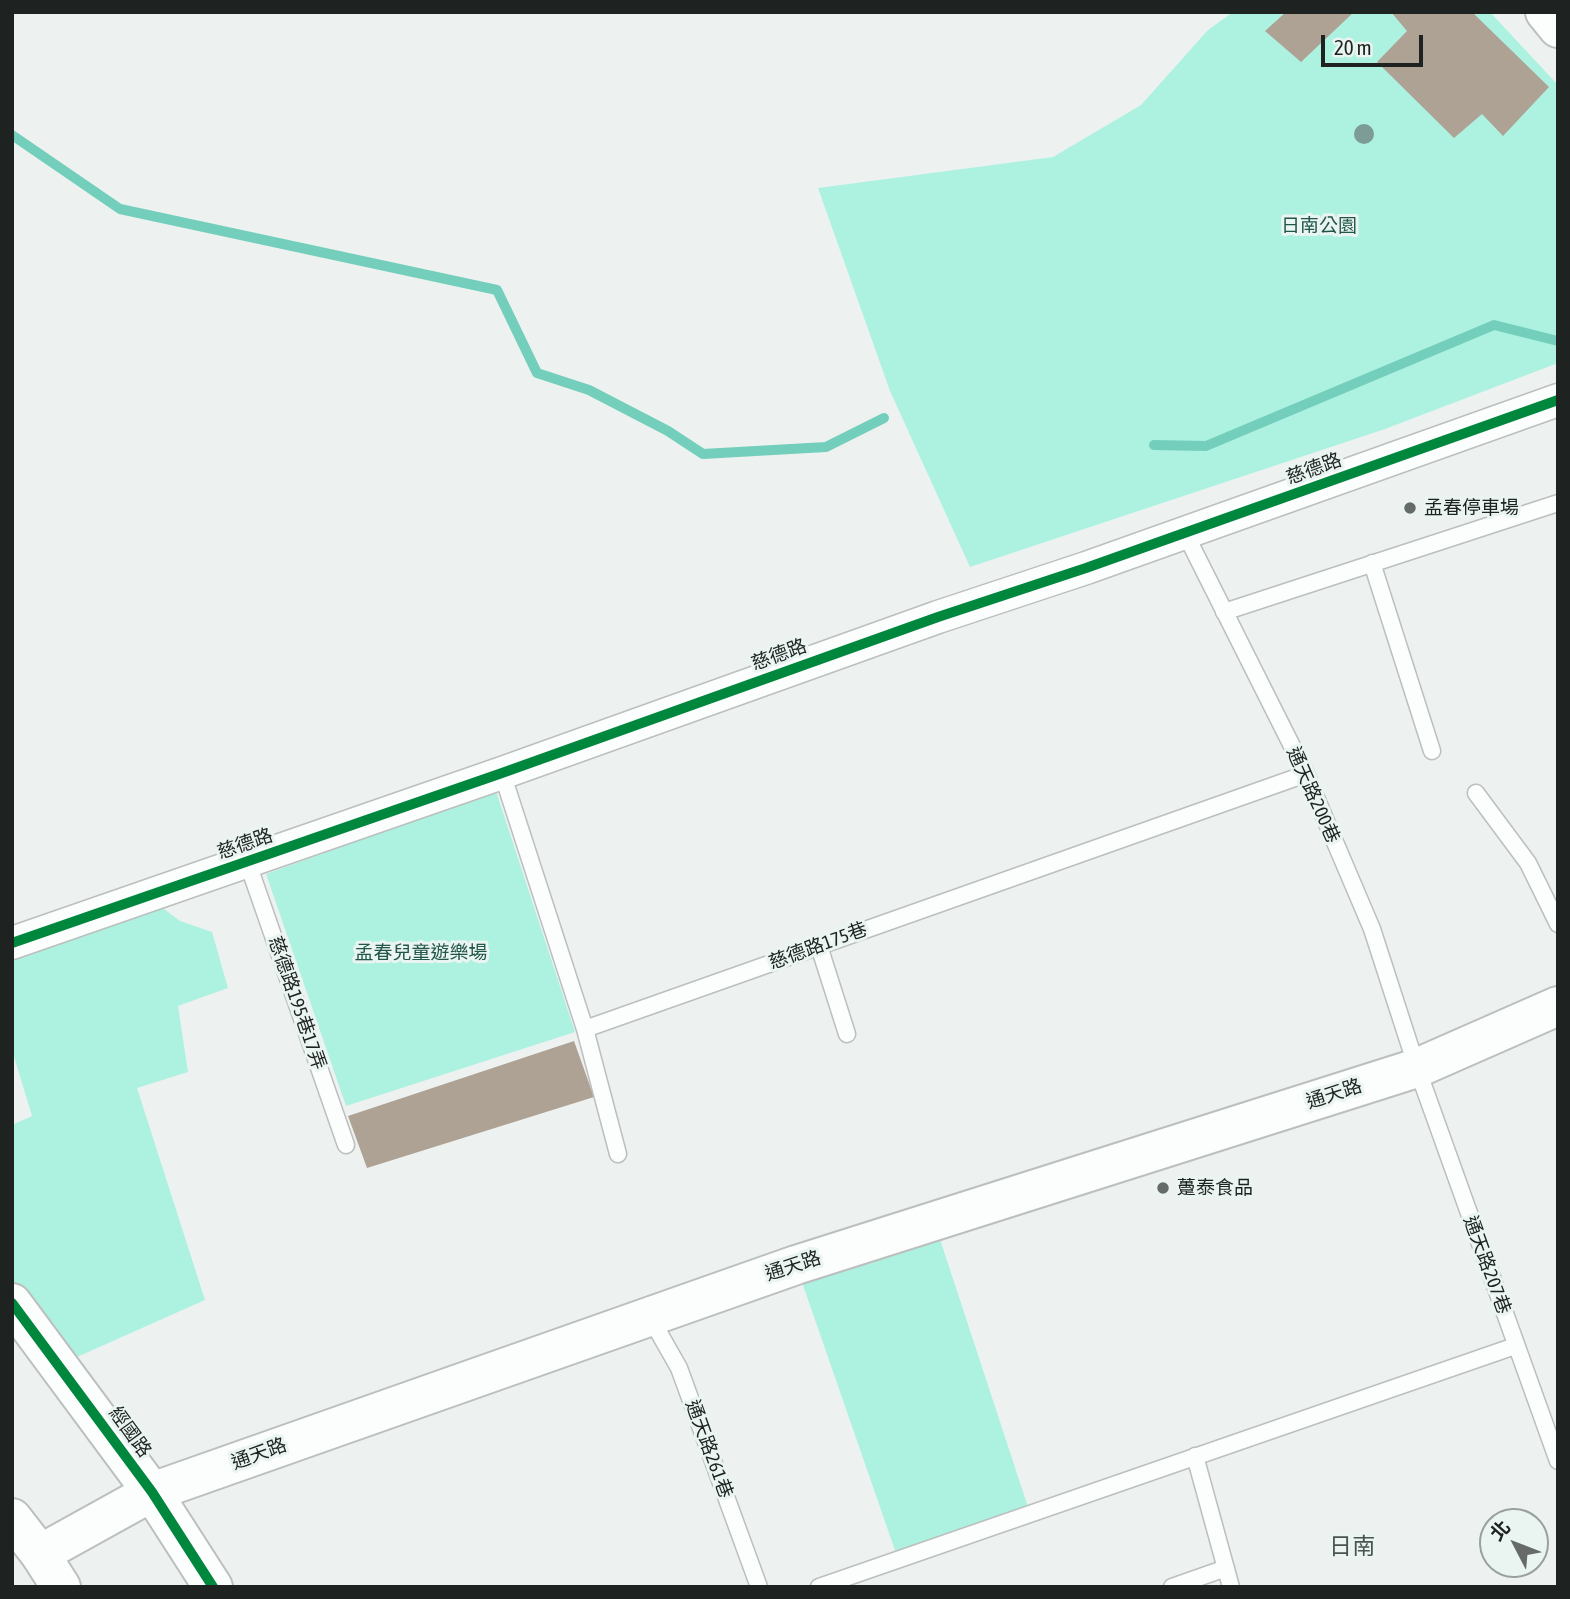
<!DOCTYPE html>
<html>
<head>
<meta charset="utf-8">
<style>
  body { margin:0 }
  #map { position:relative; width:1570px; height:1599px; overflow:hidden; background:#edf2f0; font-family:"Asap Condensed","Noto Sans TC",sans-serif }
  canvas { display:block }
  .frame { position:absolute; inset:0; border:14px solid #1e2221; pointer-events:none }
  .north { position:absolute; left:1479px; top:1508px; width:70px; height:70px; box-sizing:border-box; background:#eaf5f1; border:2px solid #98a19e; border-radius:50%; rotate:312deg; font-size:19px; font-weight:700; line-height:28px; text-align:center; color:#1e2221 }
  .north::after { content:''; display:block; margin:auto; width:24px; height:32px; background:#666b69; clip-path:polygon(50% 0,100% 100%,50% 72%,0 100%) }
  .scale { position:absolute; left:1321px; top:35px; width:102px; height:32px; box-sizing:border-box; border:4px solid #1e2221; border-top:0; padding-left:9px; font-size:21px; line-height:24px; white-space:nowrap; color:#1e2221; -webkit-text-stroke:5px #eaf5f1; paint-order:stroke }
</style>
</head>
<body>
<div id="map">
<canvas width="1570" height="1599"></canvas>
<div class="frame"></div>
<div class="north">北</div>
<div class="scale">20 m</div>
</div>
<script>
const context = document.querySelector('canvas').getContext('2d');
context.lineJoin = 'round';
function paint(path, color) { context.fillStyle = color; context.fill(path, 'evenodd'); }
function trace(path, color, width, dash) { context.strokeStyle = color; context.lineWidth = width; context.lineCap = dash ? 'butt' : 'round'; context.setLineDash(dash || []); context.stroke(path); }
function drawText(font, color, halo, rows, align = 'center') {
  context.font = font + ' "Asap Condensed","Noto Sans TC",sans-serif'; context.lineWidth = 6; context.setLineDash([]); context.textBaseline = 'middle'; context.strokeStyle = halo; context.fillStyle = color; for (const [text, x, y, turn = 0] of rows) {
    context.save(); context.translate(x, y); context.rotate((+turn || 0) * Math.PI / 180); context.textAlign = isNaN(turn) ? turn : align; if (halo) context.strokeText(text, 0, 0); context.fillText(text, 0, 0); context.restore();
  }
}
paint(new Path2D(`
  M 1233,12 L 1490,12 L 1558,85 L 1558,363 L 1385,429 L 970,567 L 890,391 L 818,188 L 1053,157 L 1141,105 L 1208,30 Z
  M 496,791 L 575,1032 L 346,1106 L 266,874 Z
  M 147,896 L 180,921 L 212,932 L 228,988 L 178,1006 L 188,1072 L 137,1088 L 205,1300 L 59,1365 L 12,1303 L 12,1125 L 32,1116 L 12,1050 L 12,943 Z
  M 934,1221 L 1030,1513 L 898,1559 L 796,1265 Z`), '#adf2e1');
trace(new Path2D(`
  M 12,135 L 120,209 L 497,290 L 537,373 L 589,390 L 668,431 L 703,454 L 826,447 L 884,418
  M 1154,445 L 1206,446 L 1494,325 L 1558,341`), '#73cfbb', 10);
paint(new Path2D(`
  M 1286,12 L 1354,12 L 1301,62 L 1265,31 Z
  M 1391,12 L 1472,12 L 1549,87 L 1503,136 L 1482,114 L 1454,138 L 1377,62 L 1407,31 Z
  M 574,1041 L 594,1097 L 367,1168 L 348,1116 Z`), '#aea295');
const lane = new Path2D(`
  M 1185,533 L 1306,774 L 1372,929 L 1417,1068 L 1558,1461
  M 1372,563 L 1432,751
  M 1224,612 L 1558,503
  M 502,773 L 585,1029 L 1306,774
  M 1476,793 L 1528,863 L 1558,924
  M 247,861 L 346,1145
  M 819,946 L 847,1034
  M 585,1029 L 618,1154
  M 650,1317 L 679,1368 L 759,1587
  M 1195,1456 L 1231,1587
  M 819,1587 L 1515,1346
  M 1172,1587 L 1226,1568`);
const street = new Path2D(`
  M 12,943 L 502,773 L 938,617 L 1086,568 L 1558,400`);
const secondary = new Path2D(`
  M 1545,12 L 1558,28
  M 40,1554 L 152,1492 L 796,1265 L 1417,1068 L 1558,1006`);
const primary = new Path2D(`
  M 12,1303 L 152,1492 L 213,1587
  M 12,1518 L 40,1554 L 61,1587`);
trace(lane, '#bbbfbd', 19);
trace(street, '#bbbfbd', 35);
trace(secondary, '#bbbfbd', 42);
trace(primary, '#bbbfbd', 42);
trace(lane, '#fcfdfd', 16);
trace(street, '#fcfdfd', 32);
trace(secondary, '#fcfdfd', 38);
trace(primary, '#fcfdfd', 38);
trace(new Path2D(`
  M 12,943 L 502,773 L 938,617 L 1086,568 L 1558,400
  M 12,1303 L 152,1492 L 213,1587`), '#00873e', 10);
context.fillStyle = '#7d9c95';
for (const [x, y] of [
  [1364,134]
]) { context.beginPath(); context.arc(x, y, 10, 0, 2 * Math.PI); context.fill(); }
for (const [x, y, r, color] of [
  [1410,508,7,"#666b69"],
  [1163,1188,7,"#666b69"]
]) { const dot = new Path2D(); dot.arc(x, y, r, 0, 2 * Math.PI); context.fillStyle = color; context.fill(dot); trace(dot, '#eaf5f1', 2.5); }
drawText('19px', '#22564a', '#eaf5f1', [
  ["日南公園",1319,226],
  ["孟春兒童遊樂場",421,953]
]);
drawText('19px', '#1e2221', '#eaf5f1', [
  ["慈德路",1314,469,-20],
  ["慈德路",779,655,-20],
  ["通天路200巷",1313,795,66],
  ["慈德路",245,844,-19],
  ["慈德路175巷",818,946,-20],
  ["慈德路195巷17弄",297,1003,71],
  ["通天路",1334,1094,-18],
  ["通天路207巷",1487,1265,70],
  ["通天路",793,1266,-18],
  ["經國路",130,1432,54],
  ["通天路261巷",709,1449,70],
  ["通天路",259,1454,-20]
]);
drawText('19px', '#1e2221', '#eaf5f1', [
  ["孟春停車場",1424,508],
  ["躉泰食品",1177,1188]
], 'left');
drawText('23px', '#4b5351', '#eaf5f1', [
  ["日南",1352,1547]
]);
</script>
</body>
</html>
